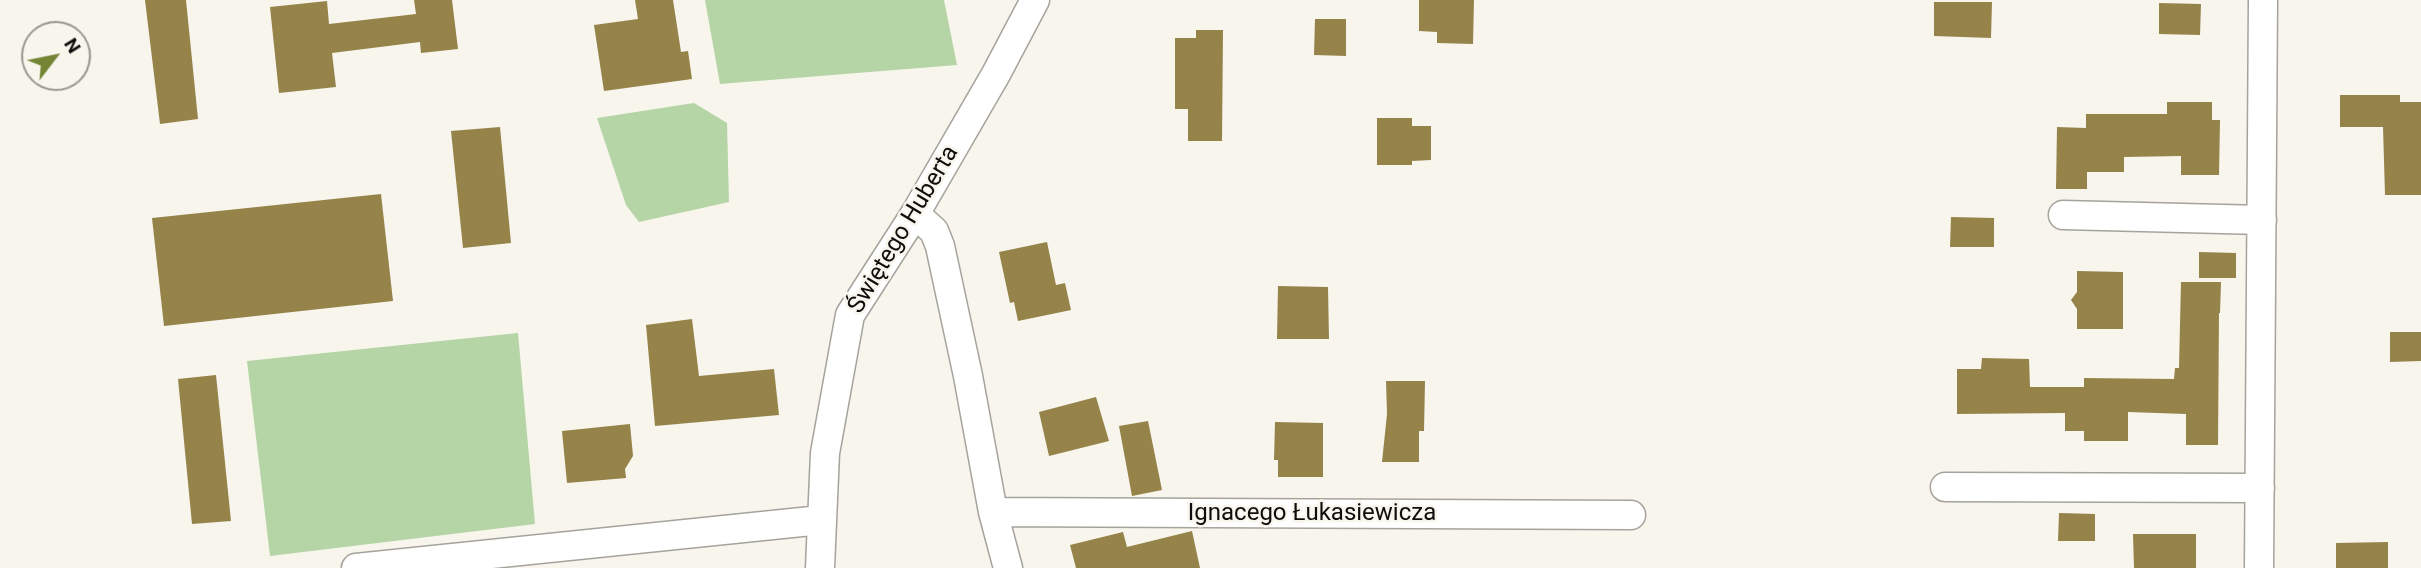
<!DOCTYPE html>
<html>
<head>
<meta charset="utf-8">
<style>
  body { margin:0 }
  #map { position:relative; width:2421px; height:568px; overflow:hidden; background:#f7f5ec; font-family:Roboto,sans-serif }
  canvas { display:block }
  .north { position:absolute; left:21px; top:21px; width:70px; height:70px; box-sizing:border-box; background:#f7f5ec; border:2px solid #9a9892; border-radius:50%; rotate:58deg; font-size:19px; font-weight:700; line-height:28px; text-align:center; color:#0e0d0b }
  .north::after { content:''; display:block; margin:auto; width:24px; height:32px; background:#748635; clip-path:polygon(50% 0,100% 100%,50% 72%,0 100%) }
</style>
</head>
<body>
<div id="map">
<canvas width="2421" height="568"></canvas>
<div class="north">N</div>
</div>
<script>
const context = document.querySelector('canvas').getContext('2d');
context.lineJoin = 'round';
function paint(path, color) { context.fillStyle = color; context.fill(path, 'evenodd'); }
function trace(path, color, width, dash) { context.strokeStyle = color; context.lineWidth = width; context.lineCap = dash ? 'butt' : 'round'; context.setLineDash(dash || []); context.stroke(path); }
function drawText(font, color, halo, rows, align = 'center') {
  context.font = font + ' Roboto,sans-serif'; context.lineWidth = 5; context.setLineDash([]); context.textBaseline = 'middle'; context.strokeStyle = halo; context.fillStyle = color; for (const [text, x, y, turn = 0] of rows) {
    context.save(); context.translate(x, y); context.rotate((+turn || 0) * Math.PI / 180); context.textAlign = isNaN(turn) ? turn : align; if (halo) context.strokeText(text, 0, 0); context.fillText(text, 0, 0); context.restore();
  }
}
paint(new Path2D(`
  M 705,0 L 944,0 L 957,65 L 720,84 Z
  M 694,103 L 727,123 L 729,202 L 639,222 L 626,205 L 597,118 Z
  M 518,333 L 535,524 L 270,556 L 247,361 Z`), '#b5d5a6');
paint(new Path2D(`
  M 145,0 L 186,0 L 198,119 L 160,124 Z
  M 414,0 L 452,0 L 458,49 L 421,53 L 420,42 L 332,53 L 336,87 L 279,93 L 270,7 L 327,1 L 329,24 L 416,14 Z
  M 635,0 L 673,0 L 681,52 L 688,51 L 692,79 L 604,91 L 594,25 L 638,19 Z
  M 1419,0 L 1474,0 L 1473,44 L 1437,43 L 1437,32 L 1419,31 Z
  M 1934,2 L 1992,2 L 1991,38 L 1934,36 Z
  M 2159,3 L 2201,4 L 2200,35 L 2159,34 Z
  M 1315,19 L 1346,19 L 1346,56 L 1314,55 Z
  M 1196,30 L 1223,30 L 1222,141 L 1188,141 L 1188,109 L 1175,109 L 1175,38 L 1196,38 Z
  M 2340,95 L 2400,95 L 2400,102 L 2421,102 L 2421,195 L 2385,195 L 2383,127 L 2340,127 Z
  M 2167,102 L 2212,102 L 2212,120 L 2220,120 L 2219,175 L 2181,175 L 2181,156 L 2124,157 L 2124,172 L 2087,172 L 2087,189 L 2056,189 L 2057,127 L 2086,128 L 2086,114 L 2167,114 Z
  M 1377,118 L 1412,118 L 1412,126 L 1431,126 L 1431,160 L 1412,161 L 1412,165 L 1377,165 Z
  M 500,127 L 511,243 L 463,248 L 451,131 Z
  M 381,194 L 393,301 L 164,326 L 152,218 Z
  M 1951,217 L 1994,218 L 1994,247 L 1950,247 Z
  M 1047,242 L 1056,285 L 1065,283 L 1071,310 L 1018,321 L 1014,302 L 1010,303 L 999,252 Z
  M 2199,252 L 2236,253 L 2236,278 L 2199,278 Z
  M 2077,271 L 2123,272 L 2123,329 L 2077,329 L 2077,309 L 2071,300 L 2077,292 Z
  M 2181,282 L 2221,282 L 2220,313 L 2219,313 L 2218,445 L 2186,445 L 2186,414 L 2128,412 L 2128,441 L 2084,441 L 2084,431 L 2065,431 L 2065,413 L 1957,414 L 1957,369 L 1981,369 L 1982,358 L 2029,359 L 2030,387 L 2084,387 L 2084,378 L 2174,379 L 2175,368 L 2179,368 Z
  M 1278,286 L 1328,287 L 1329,339 L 1277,339 Z
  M 692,319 L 699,376 L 774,369 L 779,415 L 655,426 L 646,325 Z
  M 2390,332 L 2421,332 L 2421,361 L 2390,362 Z
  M 216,375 L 231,521 L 192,524 L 178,379 Z
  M 1386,381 L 1425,381 L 1424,431 L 1419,431 L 1419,462 L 1382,462 L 1387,414 Z
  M 1096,397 L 1109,441 L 1049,456 L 1039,412 Z
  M 1148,421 L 1162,490 L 1132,496 L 1119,426 Z
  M 1275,422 L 1323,423 L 1323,477 L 1278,477 L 1278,460 L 1274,460 Z
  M 630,424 L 633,456 L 625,469 L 626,478 L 567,483 L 562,431 Z
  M 2059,513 L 2095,514 L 2095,541 L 2058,541 Z
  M 1192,531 L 1200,568 L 1076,568 L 1070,545 L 1123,532 L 1127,547 Z
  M 2133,534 L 2196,534 L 2196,568 L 2134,568 Z
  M 2388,542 L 2388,568 L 2336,568 L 2336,543 Z`), '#95834a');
const minor = new Path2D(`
  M 915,214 L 934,231 L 940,246 L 968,376 L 993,512 L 1008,568
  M 2063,215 L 2262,220
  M 1945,487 L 2260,488
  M 993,512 L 1631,515
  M 356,568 L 821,520
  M 820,568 L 825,453 L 850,315 L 915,214 L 996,74 L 1035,0
  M 2259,568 L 2263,0`);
trace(minor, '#a5a39b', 31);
trace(minor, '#fff', 28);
drawText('24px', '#0e0d0b', '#f7f5ec', [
  ["Świętego Huberta",904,230,-59],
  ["Ignacego Łukasiewicza",1312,514]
]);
</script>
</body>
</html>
